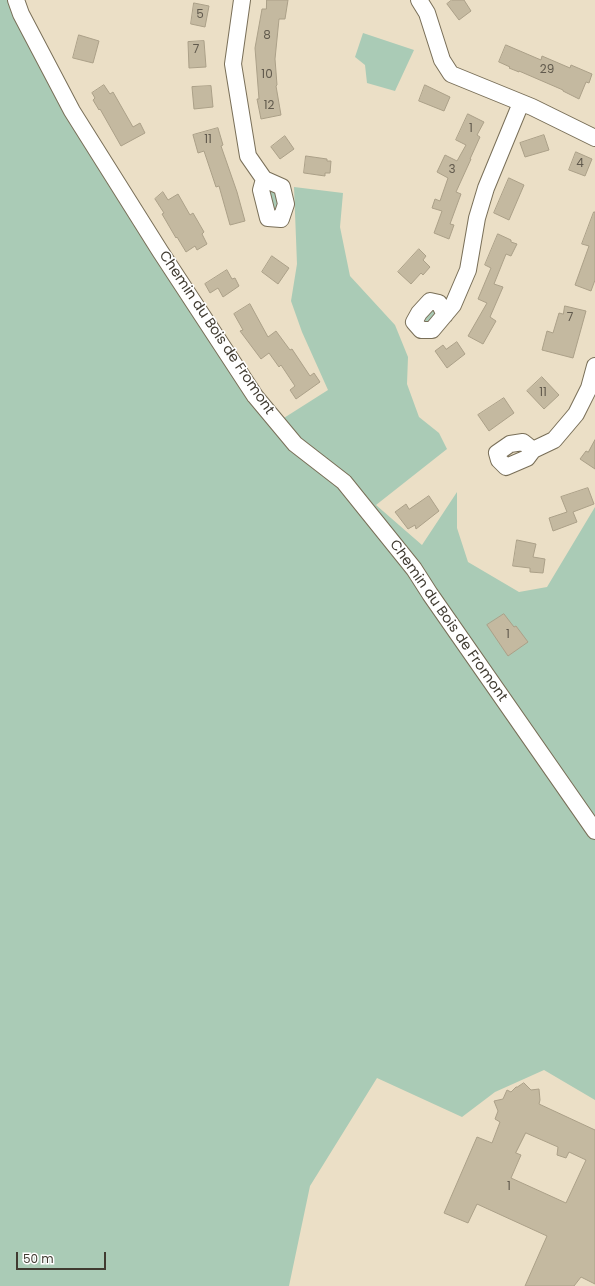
<!DOCTYPE html>
<html>
<head>
<meta charset="utf-8">
<style>
  body { margin:0 }
  #map { position:relative; width:595px; height:1286px; overflow:hidden; background:#ebdfc6; font-family:Poppins,sans-serif }
  canvas { display:block }
  .scale { position:absolute; left:16px; top:1252px; width:90px; height:18px; box-sizing:border-box; border:2px solid #403b31; border-top:0; padding-left:5px; font-size:12px; line-height:14px; white-space:nowrap; color:#403b31; -webkit-text-stroke:3px #fff; paint-order:stroke }
</style>
</head>
<body>
<div id="map">
<canvas width="595" height="1286"></canvas>
<div class="scale">50 m</div>
</div>
<script>
const context = document.querySelector('canvas').getContext('2d');
context.lineJoin = 'round';
function paint(path, color) { context.fillStyle = color; context.fill(path, 'evenodd'); }
function trace(path, color, width, dash) { context.strokeStyle = color; context.lineWidth = width; context.lineCap = dash ? 'butt' : 'round'; context.setLineDash(dash || []); context.stroke(path); }
function drawText(font, color, halo, rows, align = 'center') {
  context.font = font + ' Poppins,sans-serif'; context.lineWidth = 3; context.setLineDash([]); context.textBaseline = 'middle'; context.strokeStyle = halo; context.fillStyle = color; for (const [text, x, y, turn = 0] of rows) {
    context.save(); context.translate(x, y); context.rotate((+turn || 0) * Math.PI / 180); context.textAlign = isNaN(turn) ? turn : align; if (halo) context.strokeText(text, 0, 0); context.fillText(text, 0, 0); context.restore();
  }
}
paint(new Path2D(`
  M 0,0 L 9,0 L 276,423 L 328,390 L 302,332 L 291,301 L 297,264 L 294,187 L 343,193 L 340,227 L 350,276 L 395,325 L 408,357 L 407,384 L 419,417 L 439,433 L 447,449 L 376,505 L 422,545 L 457,492 L 457,528 L 468,562 L 519,592 L 547,587 L 595,507 L 595,1100 L 544,1070 L 495,1092 L 462,1117 L 377,1078 L 310,1186 L 289,1286 L 0,1286 Z
  M 363,33 L 414,50 L 395,91 L 367,83 L 365,65 L 355,57 Z
  M 273,189 L 277,193 L 279,207 L 274,208 L 267,191 Z
  M 434,308 L 438,312 L 428,325 L 422,323 L 422,318 Z`), '#aacbb6');
const building = new Path2D(`
  M 267,0 L 288,0 L 285,19 L 279,19 L 275,59 L 277,85 L 276,86 L 281,115 L 261,119 L 257,99 L 259,99 L 255,48 L 262,9 L 266,9 Z
  M 452,0 L 464,0 L 471,11 L 459,20 L 447,4 Z
  M 194,3 L 209,6 L 205,27 L 191,24 Z
  M 79,35 L 99,41 L 93,63 L 73,58 Z
  M 204,41 L 206,67 L 189,68 L 188,42 Z
  M 506,45 L 541,60 L 542,56 L 570,68 L 571,65 L 592,74 L 589,83 L 586,82 L 579,99 L 563,91 L 563,90 L 519,71 L 519,72 L 509,68 L 510,67 L 499,62 Z
  M 104,85 L 110,94 L 113,92 L 133,127 L 140,123 L 145,133 L 121,146 L 100,109 L 99,110 L 93,100 L 95,98 L 92,93 Z
  M 425,85 L 450,97 L 444,111 L 419,101 Z
  M 211,86 L 213,107 L 194,109 L 192,87 Z
  M 468,114 L 484,122 L 477,135 L 480,137 L 470,159 L 471,159 L 456,192 L 461,194 L 450,224 L 454,225 L 449,239 L 434,233 L 442,211 L 432,208 L 435,199 L 440,201 L 448,178 L 437,172 L 445,155 L 457,161 L 466,145 L 456,140 Z
  M 218,128 L 223,145 L 221,146 L 237,192 L 245,221 L 230,225 L 219,186 L 216,187 L 204,151 L 198,153 L 193,135 Z
  M 544,135 L 549,150 L 525,157 L 520,143 Z
  M 285,136 L 294,149 L 280,159 L 271,147 Z
  M 576,152 L 592,159 L 585,176 L 569,170 Z
  M 306,156 L 327,159 L 327,161 L 331,161 L 330,173 L 325,173 L 325,176 L 304,173 Z
  M 509,178 L 524,185 L 509,220 L 494,213 Z
  M 163,192 L 168,200 L 178,194 L 190,215 L 193,213 L 204,232 L 202,234 L 207,244 L 197,250 L 195,246 L 186,252 L 177,237 L 176,238 L 162,214 L 164,213 L 155,199 Z
  M 594,212 L 595,212 L 595,280 L 591,291 L 575,285 L 589,246 L 582,244 Z
  M 498,234 L 511,240 L 511,242 L 517,244 L 511,256 L 506,254 L 494,284 L 503,287 L 490,317 L 496,321 L 483,344 L 468,336 L 487,303 L 478,299 L 491,268 L 485,265 Z
  M 419,249 L 426,256 L 423,260 L 430,267 L 423,275 L 421,273 L 411,284 L 398,272 Z
  M 272,256 L 289,268 L 278,284 L 262,272 Z
  M 227,270 L 232,279 L 235,278 L 239,286 L 223,297 L 218,288 L 210,293 L 205,284 Z
  M 250,304 L 268,337 L 276,331 L 290,350 L 292,349 L 310,376 L 314,373 L 320,382 L 296,399 L 290,390 L 295,386 L 281,365 L 279,367 L 269,353 L 261,359 L 240,331 L 243,330 L 234,314 Z
  M 565,306 L 586,311 L 573,358 L 542,350 L 547,331 L 553,333 L 559,313 L 563,314 Z
  M 457,342 L 465,354 L 447,368 L 435,351 L 443,345 L 446,349 Z
  M 542,377 L 559,395 L 544,409 L 527,391 Z
  M 504,398 L 514,413 L 489,431 L 478,415 Z
  M 595,440 L 595,469 L 580,459 L 586,451 L 588,452 Z
  M 588,488 L 594,504 L 573,512 L 577,522 L 553,531 L 549,518 L 567,512 L 561,497 Z
  M 429,496 L 439,511 L 416,529 L 415,525 L 408,529 L 395,512 L 406,504 L 409,509 Z
  M 517,540 L 536,544 L 533,557 L 545,559 L 543,573 L 530,572 L 530,568 L 513,566 Z
  M 504,614 L 514,627 L 516,626 L 528,642 L 508,656 L 487,625 Z
  M 524,1083 L 531,1090 L 539,1089 L 540,1100 L 539,1104 L 595,1130 L 595,1284 L 581,1277 L 574,1286 L 525,1286 L 547,1236 L 477,1204 L 468,1223 L 444,1213 L 477,1137 L 492,1143 L 500,1122 L 495,1119 L 498,1111 L 494,1101 L 503,1099 L 507,1090 L 511,1092 L 516,1087 L 517,1087 ZM 526,1133 L 558,1147 L 557,1155 L 566,1158 L 569,1152 L 586,1160 L 566,1203 L 511,1178 L 521,1155 L 516,1153 Z`);
paint(building, '#c4b9a0');
trace(building, '#aba088', 1);
const minor = new Path2D(`
  M 16,0 L 21,14 L 72,111 L 160,251 L 255,396 L 295,444 L 344,482 L 414,569 L 430,594 L 595,831
  M 242,0 L 233,64 L 248,156 L 264,179
  M 419,0 L 427,13 L 442,60 L 451,74 L 532,107 L 595,138
  M 264,179 L 282,187 L 286,204 L 281,219 L 268,218 L 261,190 Z
  M 445,315 L 439,303 L 430,301 L 419,313 L 414,322 L 421,330 L 432,330 L 453,305 L 468,270 L 477,218 L 486,188 L 521,103
  M 533,450 L 523,442 L 510,444 L 497,453 L 499,460 L 506,467 L 527,458 L 533,450 L 554,440 L 576,414 L 589,388 L 595,366`);
trace(minor, '#796f58', 18);
trace(minor, '#fff', 16);
drawText('12px', '#615a4d', null, [
  ["5",200,15],
  ["8",267,36],
  ["7",196,50],
  ["29",547,70],
  ["10",267,75],
  ["12",269,106],
  ["1",471,129],
  ["11",208,140],
  ["4",580,164],
  ["3",452,170],
  ["7",570,318],
  ["11",543,393],
  ["1",508,635],
  ["1",509,1187]
]);
drawText('14px', '#403b31', '#fff', [
  ["Chemin du Bois de Fromont",216,333,56],
  ["Chemin du Bois de Fromont",448,621,55]
]);
</script>
</body>
</html>
